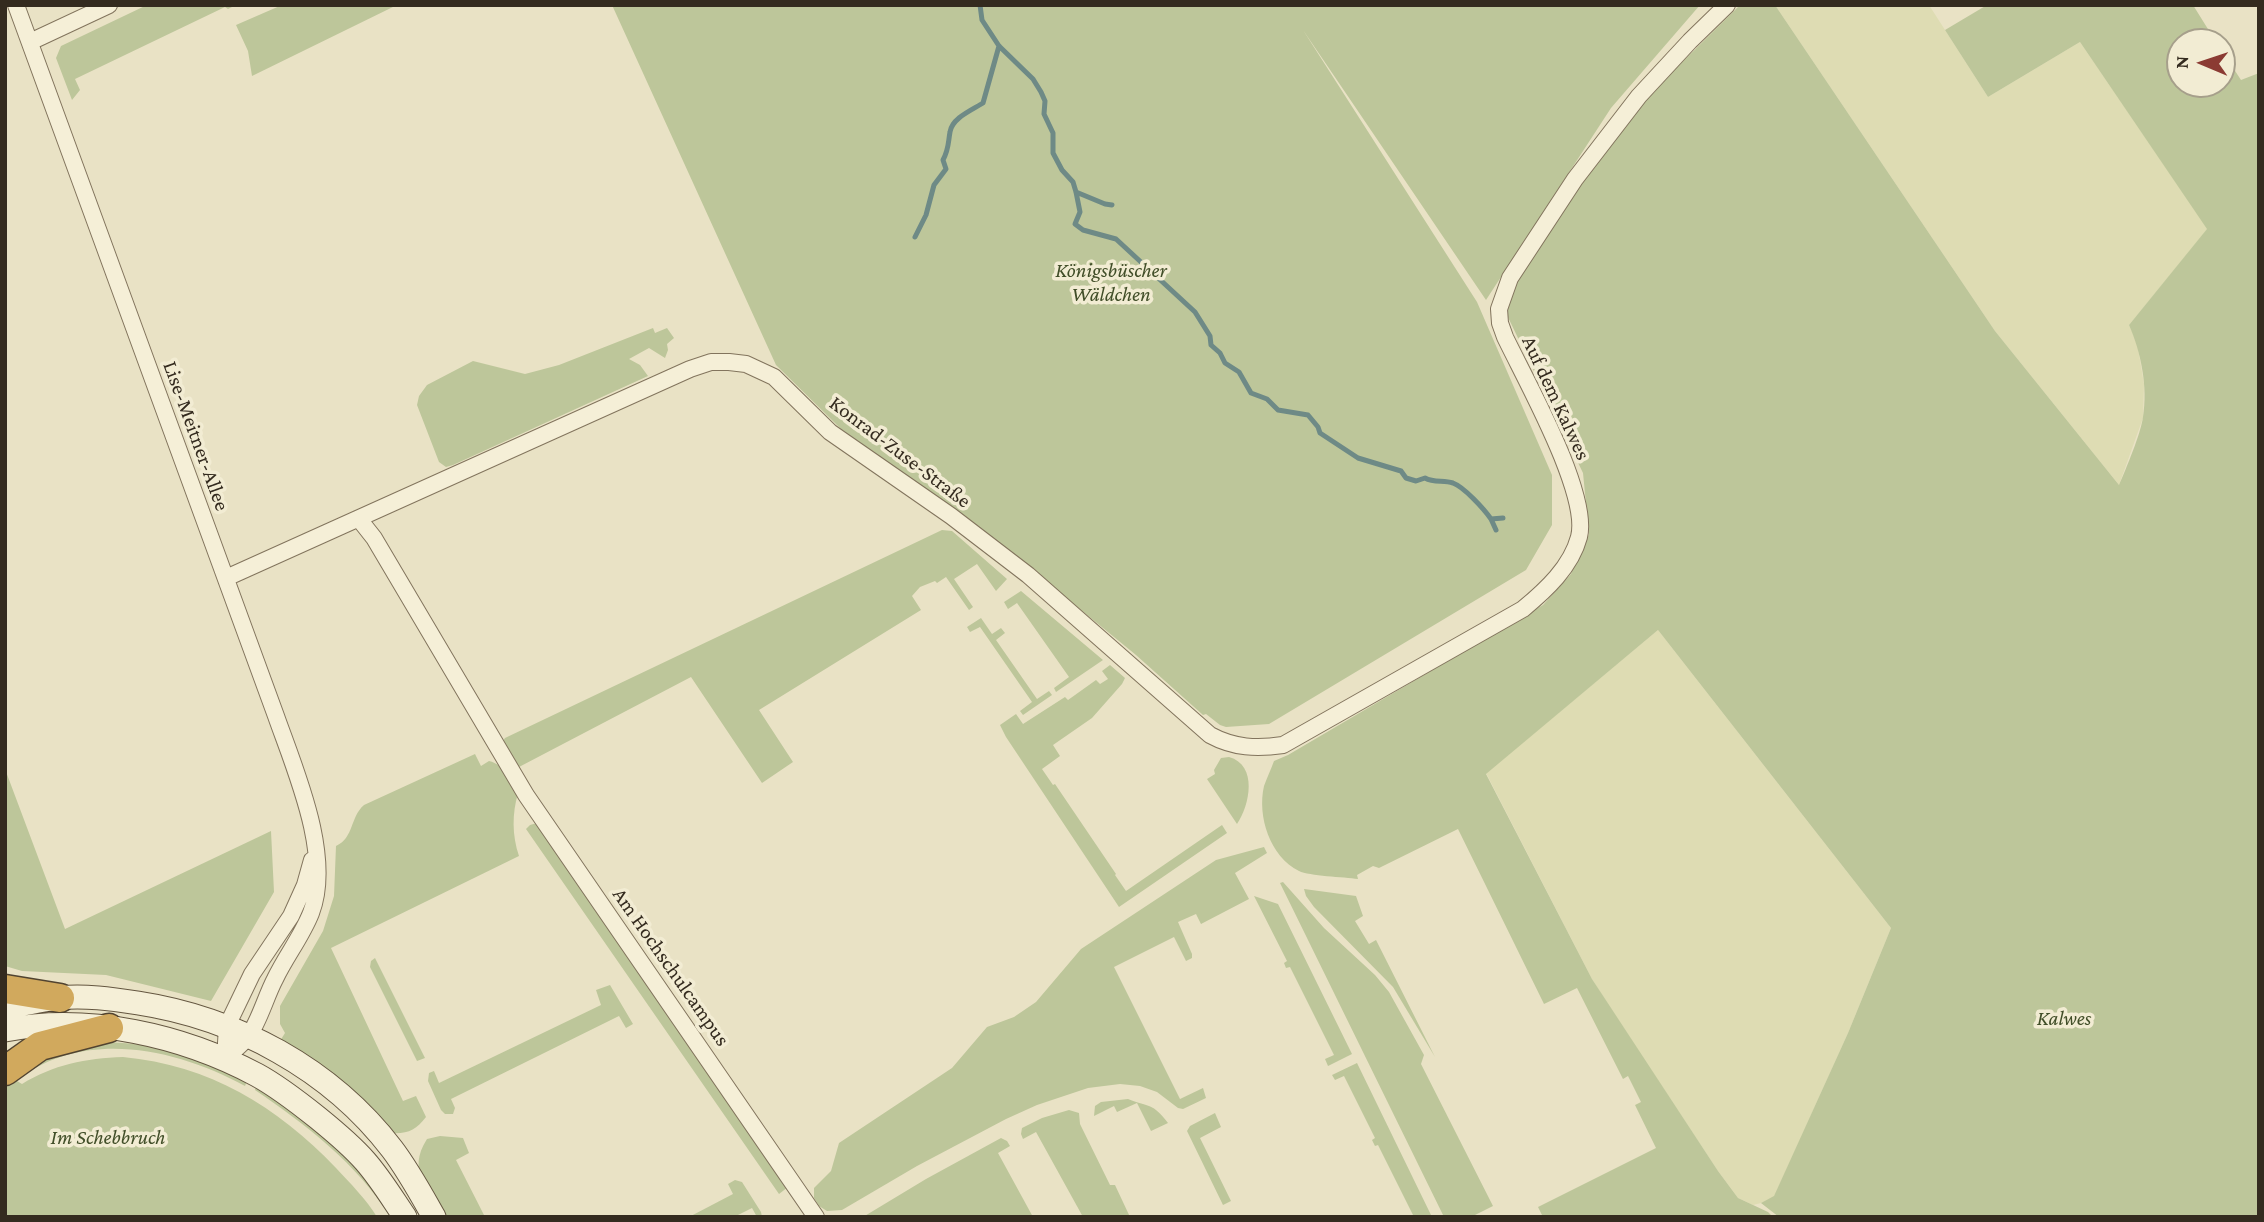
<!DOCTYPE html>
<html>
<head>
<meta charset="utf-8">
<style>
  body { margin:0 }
  #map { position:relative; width:2264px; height:1222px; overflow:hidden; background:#e9e2c5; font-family:"Crimson Pro",serif }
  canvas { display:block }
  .frame { position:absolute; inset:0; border:7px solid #342b1f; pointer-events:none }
  .north { position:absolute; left:2166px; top:28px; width:70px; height:70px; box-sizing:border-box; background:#f2ecd3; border:2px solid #a69f8b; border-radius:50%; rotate:272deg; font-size:19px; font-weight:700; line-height:28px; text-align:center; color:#342b1f }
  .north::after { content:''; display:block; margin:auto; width:24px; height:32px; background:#8b3b33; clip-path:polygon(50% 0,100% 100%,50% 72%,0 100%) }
</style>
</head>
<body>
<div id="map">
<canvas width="2264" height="1222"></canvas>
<div class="frame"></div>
<div class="north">N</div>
</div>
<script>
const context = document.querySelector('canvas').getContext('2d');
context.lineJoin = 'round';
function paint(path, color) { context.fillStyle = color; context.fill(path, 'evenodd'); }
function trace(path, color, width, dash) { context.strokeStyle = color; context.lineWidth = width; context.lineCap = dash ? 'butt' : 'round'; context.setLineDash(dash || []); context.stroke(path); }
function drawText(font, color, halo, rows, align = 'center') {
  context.font = font + ' "Crimson Pro",serif'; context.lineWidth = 7; context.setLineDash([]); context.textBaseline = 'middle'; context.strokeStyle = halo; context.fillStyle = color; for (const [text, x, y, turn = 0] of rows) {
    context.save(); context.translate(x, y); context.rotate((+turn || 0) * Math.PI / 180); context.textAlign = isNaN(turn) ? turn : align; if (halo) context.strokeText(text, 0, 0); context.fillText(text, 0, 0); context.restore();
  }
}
paint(new Path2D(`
  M 1775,5 L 1929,5 L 1988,97 L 2080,42 L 2208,229 L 2129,325 L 2137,342 L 2144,384 L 2143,418 L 2119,485 L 1995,331 Z
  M 1658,630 L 1891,928 L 1848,1033 L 1774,1197 L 1761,1203 L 1753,1205 L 1738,1198 L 1718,1171 L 1610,1008 L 1592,979 L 1486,773 Z`), '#dedcb3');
paint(new Path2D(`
  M 147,5 L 236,5 L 228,9 L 225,7 L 75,79 L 80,90 L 72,100 L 56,58 L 61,46 Z
  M 282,5 L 397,5 L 252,76 L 248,51 L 236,25 Z
  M 612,5 L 1700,5 L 1611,108 L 1486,300 L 1303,30 L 1477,302 L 1552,475 L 1552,525 L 1526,570 L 1269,724 L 1226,727 L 1220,725 L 1206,714 L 1203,715 L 1136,655 L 993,538 L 841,429 L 776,365 Z
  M 1740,5 L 1775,5 L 1995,331 L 2119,485 C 2126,469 2141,433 2143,417 C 2148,387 2141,352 2129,325 L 2207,229 L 2080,42 L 1988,97 L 1945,30 L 1987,5 L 2193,5 L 2216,42 L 2180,42 L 2180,84 L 2222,84 L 2222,51 L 2241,80 L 2259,73 L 2259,1217 L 1779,1217 L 1761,1203 L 1774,1196 L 1848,1033 L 1891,928 L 1658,630 L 1486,774 L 1592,979 L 1718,1171 L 1738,1198 L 1768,1212 L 1773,1217 L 1543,1217 L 1538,1207 L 1656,1148 L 1635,1105 L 1641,1102 L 1628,1076 L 1623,1079 L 1577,988 L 1544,1004 L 1458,829 L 1379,868 L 1373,866 L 1357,875 L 1358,879 C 1344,877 1309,876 1299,871 C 1270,857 1257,816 1264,786 C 1267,778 1271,769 1274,761 L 1288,755 L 1543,605 L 1571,574 L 1589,534 L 1583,473 L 1505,311 L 1511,283 L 1589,171 L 1646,98 Z
  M 653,328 L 655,333 L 667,328 L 674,338 L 667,344 L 668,350 L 665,358 L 649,348 L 629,359 L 640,365 L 648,376 L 453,465 L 446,467 L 439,462 L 417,405 L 419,396 L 427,385 L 473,361 L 525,374 L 559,365 Z
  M 942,530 L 952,531 L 1007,579 L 996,591 L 977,564 L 954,579 L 973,607 L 969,610 L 946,577 L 937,583 L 935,581 L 920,587 L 912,596 L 921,610 L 759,710 L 793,762 L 762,783 L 691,677 L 519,767 L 503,741 L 505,738 Z
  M 1021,591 L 1103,660 L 1056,692 L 1054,688 L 1069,677 L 1017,603 L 1008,609 L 1004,602 Z
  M 981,618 L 992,634 L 1001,628 L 1005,633 L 996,640 L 1037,699 L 1049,691 L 1052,695 L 1023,715 L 1020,711 L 1032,702 L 980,627 L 970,632 L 967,627 Z
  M 1110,665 L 1125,678 L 1122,684 L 1092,718 L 1053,745 L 1060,756 L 1042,769 L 1053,785 L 1055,784 L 1116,874 L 1115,875 L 1126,891 L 1222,825 L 1227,833 L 1119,907 L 1006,737 L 1000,725 L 1016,714 L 1023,724 L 1065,697 L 1068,700 L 1096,680 L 1100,684 L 1108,679 L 1102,671 Z
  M 475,754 L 481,766 L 489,761 C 505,765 510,779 518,793 C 512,814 512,835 519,856 L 331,948 L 403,1101 L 416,1096 L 426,1117 C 416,1130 408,1134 391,1133 L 280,1041 L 285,1033 L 280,1024 L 280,1006 L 323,931 L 334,896 L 336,846 C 354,838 350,817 364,805 Z
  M 1229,757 C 1258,765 1250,805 1237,824 L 1207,779 L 1215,774 L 1214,770 L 1221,758 Z
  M 5,769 L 65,929 L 271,831 L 274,892 L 211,1001 L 106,975 L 22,971 L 5,966 Z
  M 537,823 L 788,1187 L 779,1194 L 526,829 L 530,825 Z
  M 1264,847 L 1267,853 L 1235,873 L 1249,899 L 1201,924 L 1196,914 L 1178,922 L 1192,954 L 1192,958 L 1186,961 L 1174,937 L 1114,967 L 1180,1099 L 1203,1088 L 1206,1098 L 1183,1109 L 1178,1108 L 1157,1092 L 1140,1086 L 1120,1084 L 1088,1088 L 1037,1105 L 1006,1119 L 917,1166 L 842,1210 L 827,1211 L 819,1206 L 814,1198 L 814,1188 L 831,1171 L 839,1143 L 952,1068 L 987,1027 L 1014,1017 L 1036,1002 L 1081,949 L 1216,860 Z
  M 1283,882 L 1324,928 L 1375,975 L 1389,992 L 1424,1055 L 1421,1064 L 1493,1206 L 1471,1217 L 1444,1217 L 1280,883 Z
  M 1304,889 L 1356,896 L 1363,916 L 1355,921 L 1369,944 L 1376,940 L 1435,1057 L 1393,987 L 1314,907 L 1306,896 Z
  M 1254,896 L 1278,904 L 1352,1054 L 1328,1066 L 1325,1059 L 1334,1055 L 1290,967 L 1286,968 L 1284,963 L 1287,961 Z
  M 375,958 L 425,1058 L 417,1061 L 370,967 L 371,961 Z
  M 610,985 L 633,1024 L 626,1028 L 619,1016 L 451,1099 L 455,1108 L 453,1114 L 445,1114 L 441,1110 L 428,1081 L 429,1073 L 434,1071 L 439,1083 L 601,1005 L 596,990 Z
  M 104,1042 C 134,1043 163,1047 191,1056 C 210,1063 229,1073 247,1081 L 245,1086 C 177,1049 88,1029 21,1077 L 19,1073 L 30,1063 Z
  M 123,1057 C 209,1065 277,1106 336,1168 C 350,1183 366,1199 377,1217 L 5,1217 L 5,1087 L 12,1078 L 22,1084 C 53,1065 86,1058 123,1057 Z
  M 1357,1063 L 1431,1215 L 1431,1217 L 1414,1217 L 1378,1145 L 1375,1146 L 1372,1140 L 1375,1138 L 1344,1076 L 1335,1080 L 1332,1075 Z
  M 256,1086 L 308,1121 L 353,1163 L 395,1217 L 390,1217 C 357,1163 306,1125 255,1090 Z
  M 1128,1099 C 1150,1108 1152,1102 1168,1123 L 1151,1131 L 1137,1103 L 1117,1112 L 1114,1106 L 1094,1116 L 1095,1106 L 1101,1102 Z
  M 1069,1110 L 1079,1113 L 1080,1124 L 1110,1185 L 1115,1185 L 1130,1217 L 1083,1217 L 1036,1132 L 1023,1139 L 1021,1134 L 1022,1128 L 1042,1118 Z
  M 1215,1113 L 1221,1127 L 1200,1138 L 1231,1201 L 1223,1205 L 1187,1131 L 1190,1126 Z
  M 440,1136 L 463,1138 L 469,1153 L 456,1160 L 485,1217 L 445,1217 C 429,1187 406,1172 427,1139 Z
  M 1001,1138 L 1007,1141 L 1010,1146 L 998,1153 L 1033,1217 L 863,1217 L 926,1179 Z
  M 735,1180 L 742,1182 L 761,1212 L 762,1217 L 757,1217 L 752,1208 L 734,1217 L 689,1217 L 733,1194 L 728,1184 Z`), '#bdc69a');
trace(new Path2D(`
  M 980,5 L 982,20 L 999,46 L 1033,79 L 1041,92 L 1045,101 L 1044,114 L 1053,133 L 1053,153 L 1062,170 L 1073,182 L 1076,192 L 1080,212 L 1075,224 L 1083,230 L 1116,239 L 1195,312 L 1210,336 L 1211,345 L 1220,353 L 1225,363 L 1239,372 L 1251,393 L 1267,399 L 1278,410 L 1308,415 L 1318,427 L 1320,433 L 1358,458 L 1401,471 L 1406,478 L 1416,481 L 1425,478 C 1434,483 1443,480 1453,483 C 1464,487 1484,509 1491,519 L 1503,518
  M 1076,192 L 1105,204 L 1112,205
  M 915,237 L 926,215 L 934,185 L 946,169 L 943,160 C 949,149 948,143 950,132 C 952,118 972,110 983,103 L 999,46
  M 1491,519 L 1496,530`), '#6e8a86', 5);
const street = new Path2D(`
  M 16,5 L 276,716 C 295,770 333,856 311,913 C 302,936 286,956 275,979 C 266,996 259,1022 248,1037 C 241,1045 232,1052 225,1060
  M 30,42 L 109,5
  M 359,519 L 374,538 L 526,795 L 816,1217
  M 226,578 L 690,369 L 711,362 L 729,362 L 746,364 L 774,377 L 830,432 L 951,516 L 1028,575 L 1210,735 C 1234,748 1257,749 1283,745 L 1523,609 C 1546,590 1571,567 1579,537 C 1590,494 1525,379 1505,337 L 1500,323 L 1499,309 L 1510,278 L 1575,179 L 1639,96 L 1690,41 L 1727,5
  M 225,1060 L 227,1026 L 252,974 L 291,916 L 305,885 L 312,860`);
const secondary = new Path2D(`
  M 5,1008 C 23,1004 40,1000 58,998 C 84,995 112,999 138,1003 C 236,1018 331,1069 392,1149 C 408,1170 421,1194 434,1217
  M 5,1030 C 89,1014 182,1035 257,1075 C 279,1087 298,1102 318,1118 C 334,1131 351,1145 365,1161 C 380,1178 392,1198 405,1217`);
const highway = new Path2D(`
  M 5,989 L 60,998
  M 5,1071 L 40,1046 L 109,1028`);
trace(street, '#82745d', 18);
trace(secondary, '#645640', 25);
trace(highway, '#514330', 31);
trace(street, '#f5efd7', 16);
trace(secondary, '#f5efd7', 23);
trace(highway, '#d1a95d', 28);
drawText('italic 21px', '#414e28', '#f2ecd3', [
  ["Königsbüscher",1111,271],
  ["Wäldchen",1111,295],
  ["Kalwes",2064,1019],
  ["Im Schebbruch",108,1138]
]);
drawText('21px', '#342b1f', '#f2ecd3', [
  ["Auf dem Kalwes",1556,398,65],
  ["Lise-Meitner-Allee",196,436,70],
  ["Konrad-Zuse-Straße",900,452,37],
  ["Am Hochschulcampus",671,967,55]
]);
</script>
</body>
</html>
